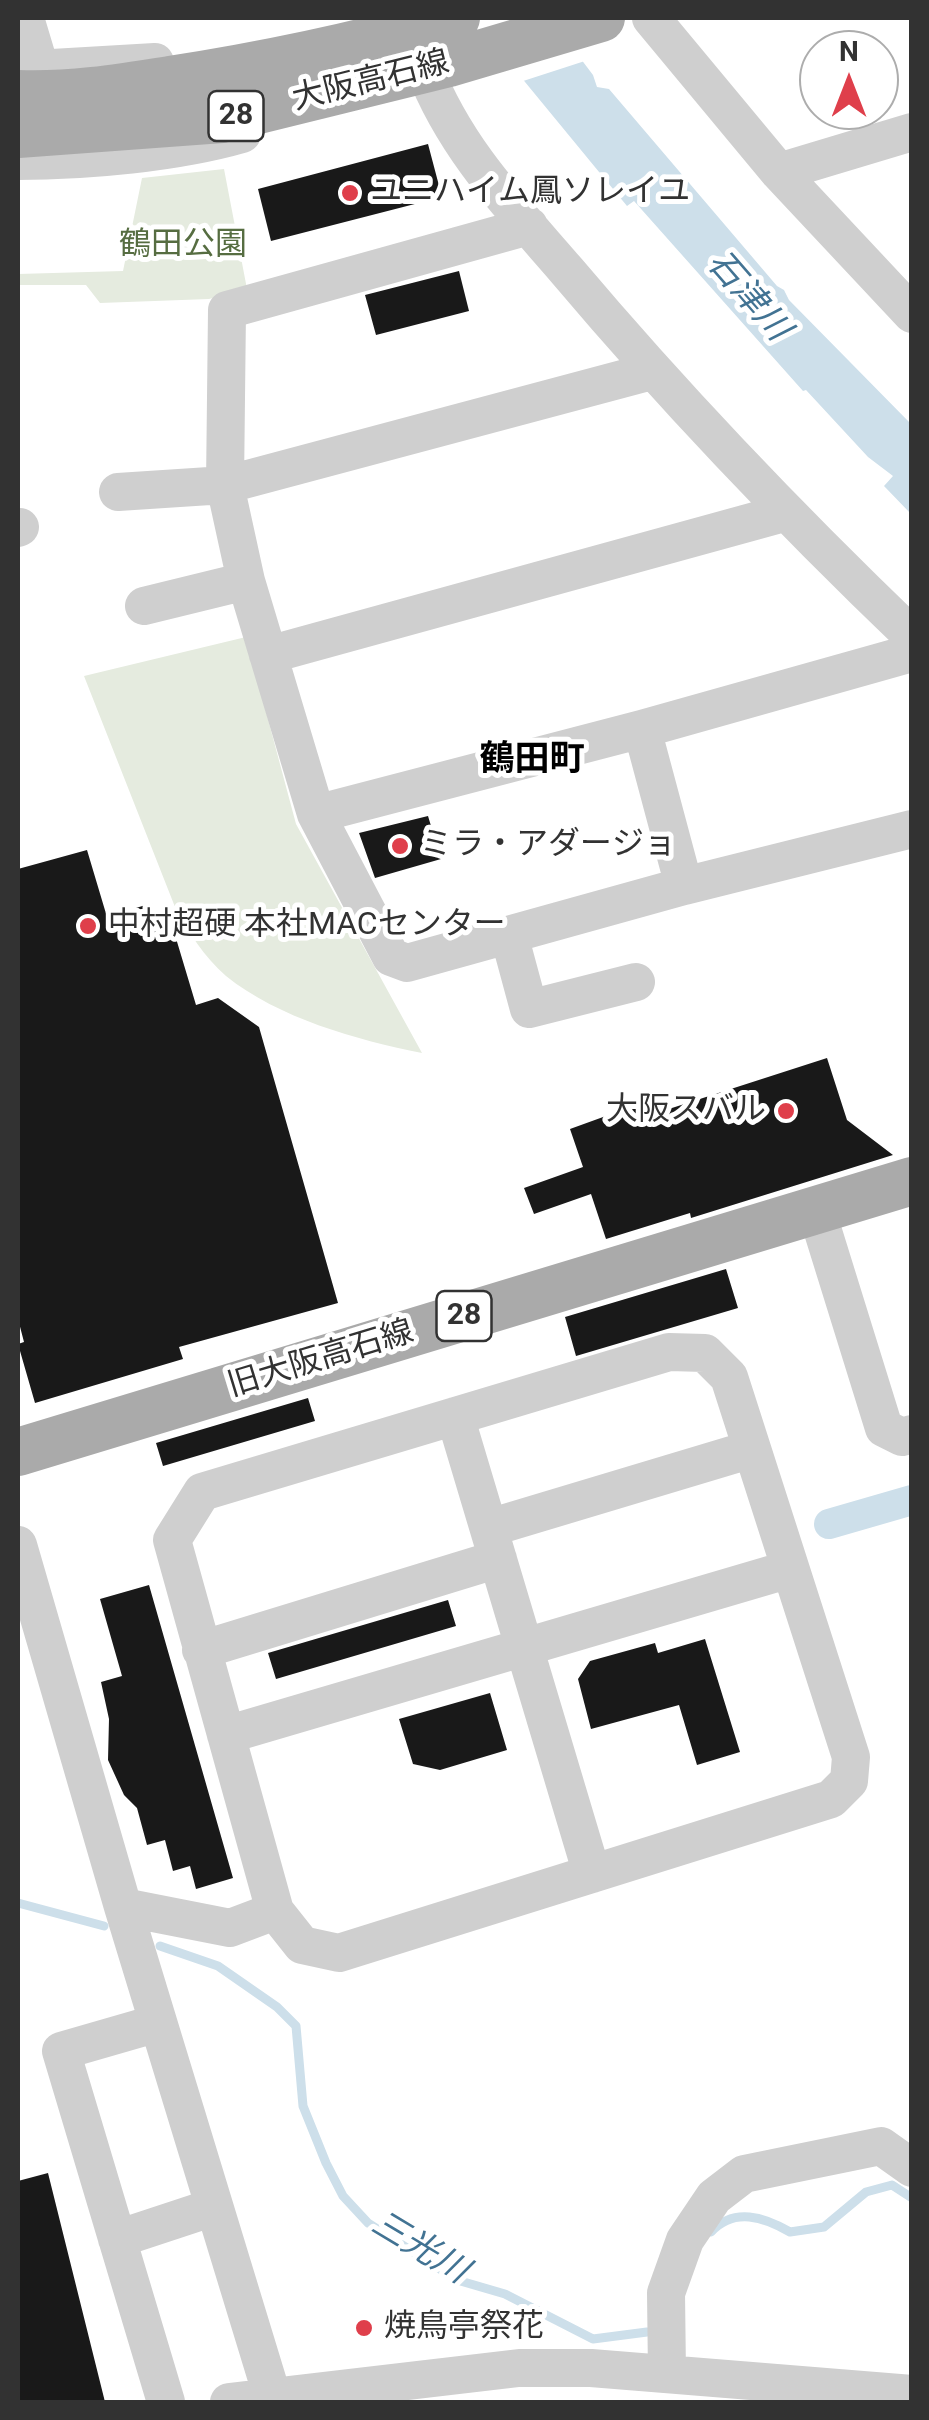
<!DOCTYPE html>
<html>
<head>
<meta charset="utf-8">
<style>
  body { margin:0 }
  #map { position:relative; width:929px; height:2420px; overflow:hidden; background:#fff; font-family:Roboto,sans-serif }
  canvas { display:block }
  .frame { position:absolute; inset:0; border:20px solid #323232; pointer-events:none }
  .north { position:absolute; left:799px; top:30px; width:100px; height:100px; box-sizing:border-box; background:#fff; border:2px solid #adadad; border-radius:50%; rotate:0deg; font-size:28px; font-weight:700; line-height:40px; text-align:center; color:#323232 }
  .north::after { content:''; display:block; margin:auto; width:35px; height:45px; background:#df3f4b; clip-path:polygon(50% 0,100% 100%,50% 72%,0 100%) }
</style>
</head>
<body>
<div id="map">
<canvas width="929" height="2420"></canvas>
<div class="frame"></div>
<div class="north">N</div>
</div>
<script>
const context = document.querySelector('canvas').getContext('2d');
context.lineJoin = 'round';
function paint(path, color) { context.fillStyle = color; context.fill(path, 'evenodd'); }
function trace(path, color, width, dash) { context.strokeStyle = color; context.lineWidth = width; context.lineCap = dash ? 'butt' : 'round'; context.setLineDash(dash || []); context.stroke(path); }
function drawText(font, color, halo, rows, align = 'center') {
  context.font = font + ' Roboto,"Noto Sans JP",sans-serif'; context.lineWidth = 10; context.setLineDash([]); context.textBaseline = 'middle'; context.strokeStyle = halo; context.fillStyle = color; for (const [text, x, y, turn = 0] of rows) {
    context.save(); context.translate(x, y); context.rotate((+turn || 0) * Math.PI / 180); context.textAlign = isNaN(turn) ? turn : align; if (halo) context.strokeText(text, 0, 0); context.fillText(text, 0, 0); context.restore();
  }
}
paint(new Path2D(`
  M 224,169 L 247,289 L 209,299 L 100,303 L 86,285 L 18,285 L 18,274 L 123,271 L 142,178 Z
  M 246,637 L 296,824 L 422,1053 C 357,1040 278,1018 226,976 C 204,957 188,931 175,907 L 84,676 Z`), '#e5ebdf');
paint(new Path2D(`
  M 550,18 L 593,75 L 597,87 L 609,89 L 777,286 L 784,290 L 789,300 L 911,424 L 911,514 L 884,486 L 893,476 L 868,457 L 806,390 L 803,391 L 634,201 L 627,206 L 488,37 Z`), '#cddfea');
paint(new Path2D(`
  M 470,18 L 557,18 L 588,60 L 517,83 Z`), '#fff');
trace(new Path2D(`
  M 18,1903 L 104,1926
  M 160,1946 L 218,1966 L 277,2007 L 296,2026 L 303,2106 L 326,2163 L 343,2196 L 368,2223 L 457,2280 L 505,2294 L 593,2339 L 647,2332
  M 711,2232 C 734,2207 764,2217 790,2232 L 824,2227 L 866,2192 L 892,2185 L 912,2198`), '#cddfea', 9);
trace(new Path2D(`
  M 829,1524 L 912,1500`), '#cddfea', 30);
paint(new Path2D(`
  M 428,144 L 442,197 L 271,241 L 258,189 Z
  M 459,271 L 469,311 L 376,335 L 365,295 Z
  M 428,816 L 441,859 L 375,878 L 359,833 Z
  M 87,850 L 107,917 L 152,903 L 163,938 L 175,935 L 196,1005 L 218,998 L 259,1027 L 338,1303 L 179,1347 L 183,1359 L 35,1403 L 18,1344 L 24,1342 L 18,1319 L 18,869 Z
  M 827,1058 L 847,1120 L 893,1155 L 691,1218 L 690,1213 L 606,1239 L 591,1194 L 534,1214 L 524,1188 L 583,1167 L 570,1129 L 639,1104 L 644,1117 Z
  M 726,1269 L 738,1308 L 576,1356 L 565,1317 Z
  M 308,1398 L 315,1421 L 163,1466 L 156,1443 Z
  M 149,1585 L 233,1878 L 196,1889 L 190,1866 L 173,1871 L 165,1840 L 147,1845 L 137,1808 L 124,1795 L 108,1760 L 109,1719 L 101,1682 L 122,1676 L 100,1599 Z
  M 448,1600 L 456,1626 L 276,1679 L 268,1653 Z
  M 705,1639 L 740,1752 L 697,1765 L 679,1705 L 591,1729 L 578,1679 L 590,1661 L 655,1643 L 658,1653 Z
  M 490,1693 L 507,1750 L 440,1770 L 413,1764 L 399,1719 Z
  M 48,2173 L 105,2402 L 18,2402 L 18,2181 Z`), '#191919');
trace(new Path2D(`
  M 25,18 L 37,58 L 38,93
  M 651,18 L 779,172 L 912,314
  M 424,68 C 455,149 512,207 567,271 C 676,400 791,520 912,636
  M 18,70 L 155,62
  M 18,161 C 86,161 176,153 242,134
  M 779,172 L 912,132
  M 529,226 L 227,310 L 225,485 L 246,581 L 316,814 L 391,957 L 407,963 L 684,886 L 912,829
  M 118,492 L 225,485 L 652,371
  M 18,528 L 20,527
  M 144,606 L 246,581
  M 268,655 L 784,513
  M 642,729 L 684,886
  M 316,814 L 642,729 L 912,653
  M 509,935 L 529,1009 L 636,982
  M 816,1209 L 884,1428 L 902,1437 L 912,1434
  M 669,1352 L 705,1353 L 729,1377 L 851,1757 L 849,1781 L 831,1799 L 339,1953 L 302,1945 L 275,1911 L 172,1540 L 202,1492 Z
  M 455,1416 L 592,1874
  M 489,1528 L 752,1449
  M 18,1545 L 123,1907 L 274,2402
  M 201,1650 L 498,1559
  M 226,1735 L 790,1569
  M 123,1907 L 230,1928 L 275,1911
  M 158,2023 L 61,2051 L 166,2402
  M 117,2239 L 214,2207
  M 667,2374 L 666,2293 L 685,2240 L 714,2197 L 744,2174 L 881,2146 L 912,2168
  M 229,2402 L 519,2368 L 591,2368 L 912,2394`), '#cfcfcf', 38);
trace(new Path2D(`
  M 18,94 C 69,96 119,88 170,80 C 267,65 362,45 456,18
  M 18,134 L 222,119 L 449,63 L 601,18
  M 18,1452 L 912,1181`), '#aaa', 48);
for (const [x, y, r, color] of [
  [350,193,10,"#df3f4b"],
  [400,846,10,"#df3f4b"],
  [88,926,10,"#df3f4b"],
  [786,1111,10,"#df3f4b"],
  [364,2328,10,"#df3f4b"]
]) { const dot = new Path2D(); dot.arc(x, y, r, 0, 2 * Math.PI); context.fillStyle = color; context.fill(dot); trace(dot, '#fff', 4); }
for (const [x, y, w] of [
  [236,116,55],
  [464,1316,55]
]) { const box = new Path2D(); box.roundRect(x - w / 2, y - 25, w, 50, 8); context.fillStyle = '#fff'; context.fill(box); trace(box, '#323232', 2.5); }
drawText('bold 30px', '#323232', null, [
  ["28",236,116],
  ["28",464,1316]
]);
drawText('32px', '#323232', '#fff', [
  ["大阪高石線",371,82,-14],
  ["旧大阪高石線",321,1360,-17]
]);
drawText('32px', '#323232', '#fff', [
  ["ユニハイム鳳ソレイユ",370,193],
  ["ミラ・アダージョ",420,846],
  ["中村超硬 本社MACセンター",108,926],
  ["大阪スバル",766,1111,"right"],
  ["焼鳥亭祭花",384,2328]
], 'left');
drawText('32px', '#566d41', '#fff', [
  ["鶴田公園",183,246]
]);
drawText('italic 35px', '#427393', '#fff', [
  ["石津川",747,297,49],
  ["三光川",419,2249,31]
]);
drawText('bold 35px', '#000', '#fff', [
  ["鶴田町",532,761]
]);
</script>
</body>
</html>
